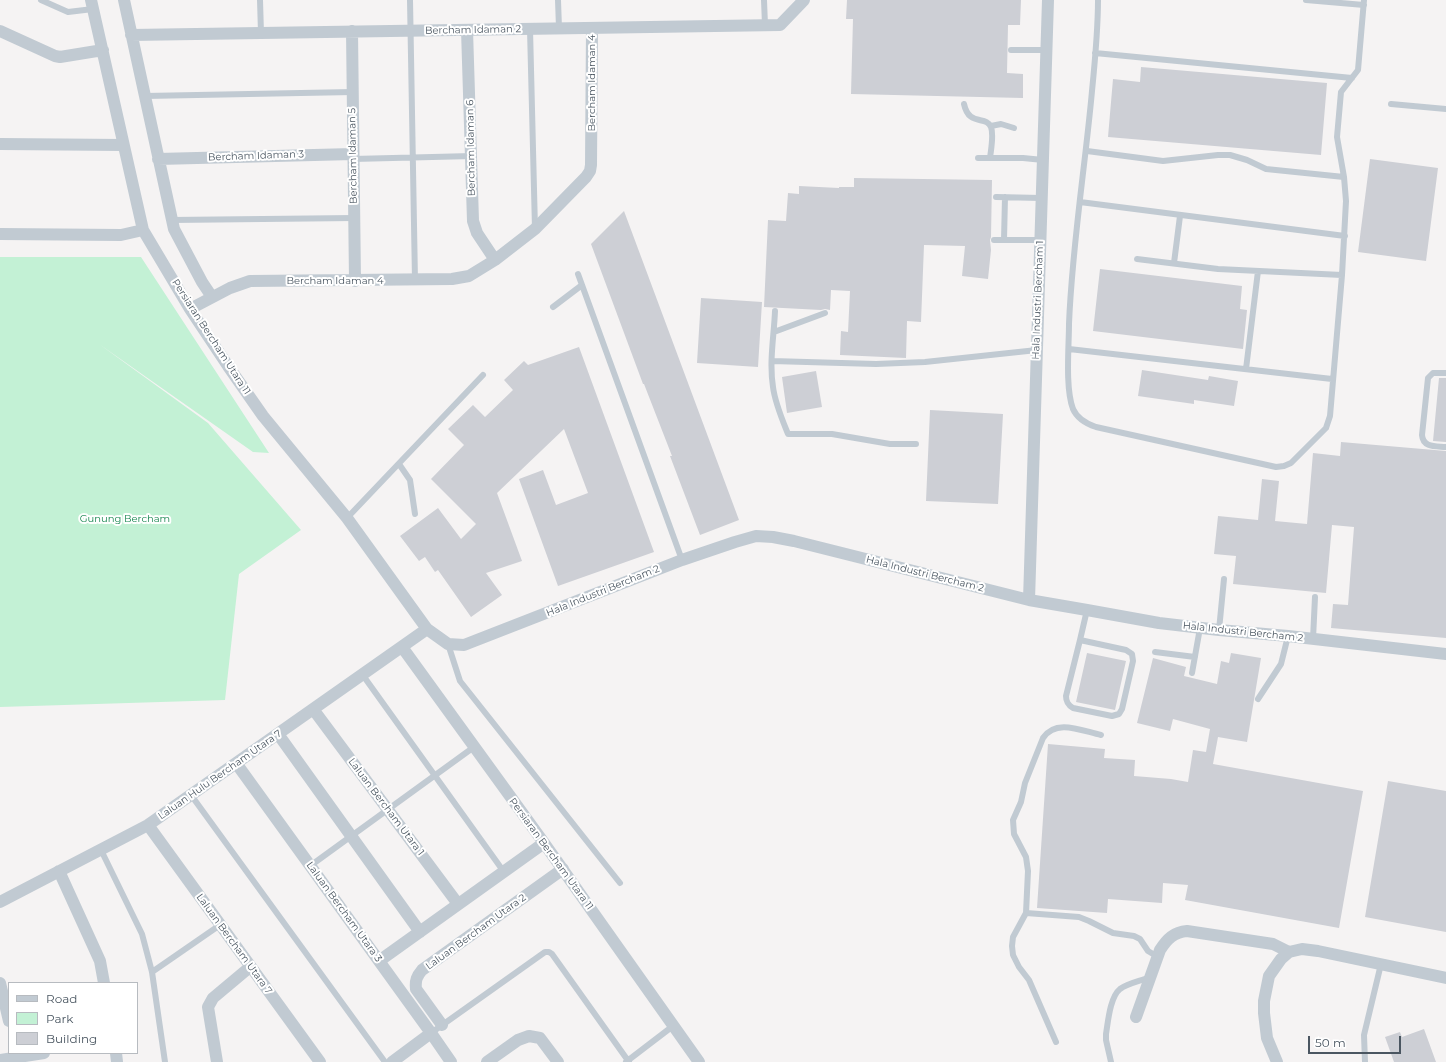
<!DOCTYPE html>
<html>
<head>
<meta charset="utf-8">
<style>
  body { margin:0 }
  #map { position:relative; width:1446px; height:1062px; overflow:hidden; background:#f5f3f3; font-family:Montserrat,sans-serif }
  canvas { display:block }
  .legend { position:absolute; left:8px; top:982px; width:130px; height:72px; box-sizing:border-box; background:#fff; border:1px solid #b7bbc0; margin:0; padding:5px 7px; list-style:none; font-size:12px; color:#4a5661 }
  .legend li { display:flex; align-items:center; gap:8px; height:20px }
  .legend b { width:20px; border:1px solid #b7bbc0 }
  .scale { position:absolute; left:1308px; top:1036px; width:93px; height:18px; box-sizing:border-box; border:2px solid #4a5661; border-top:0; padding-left:5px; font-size:12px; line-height:14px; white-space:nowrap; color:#4a5661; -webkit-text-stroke:3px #fff; paint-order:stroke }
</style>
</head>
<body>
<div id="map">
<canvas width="1446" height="1062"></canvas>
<ul class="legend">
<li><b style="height:5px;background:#c1cad2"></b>Road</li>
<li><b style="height:11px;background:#c3f1d5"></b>Park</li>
<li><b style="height:11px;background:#cdcfd5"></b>Building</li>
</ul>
<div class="scale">50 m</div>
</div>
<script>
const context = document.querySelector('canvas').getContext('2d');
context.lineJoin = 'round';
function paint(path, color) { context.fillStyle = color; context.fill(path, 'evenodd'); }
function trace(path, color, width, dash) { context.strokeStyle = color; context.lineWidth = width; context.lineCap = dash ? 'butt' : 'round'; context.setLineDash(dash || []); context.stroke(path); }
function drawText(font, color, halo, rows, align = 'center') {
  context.font = font + ' Montserrat,sans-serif'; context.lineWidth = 4; context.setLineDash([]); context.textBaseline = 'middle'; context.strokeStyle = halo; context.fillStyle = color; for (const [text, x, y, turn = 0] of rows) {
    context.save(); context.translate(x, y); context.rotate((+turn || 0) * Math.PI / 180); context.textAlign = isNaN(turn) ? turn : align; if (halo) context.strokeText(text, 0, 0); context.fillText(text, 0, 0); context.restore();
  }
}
paint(new Path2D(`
  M 0,257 L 141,257 L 269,453 L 253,452 L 99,344 L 208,423 L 301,530 L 239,574 L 225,700 L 0,707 Z`), '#c3f1d5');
paint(new Path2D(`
  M 847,0 L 1021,0 L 1020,25 L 1008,25 L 1007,73 L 1023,74 L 1023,98 L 851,94 L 853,19 L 846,19 Z
  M 1141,67 L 1327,83 L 1321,155 L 1108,137 L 1113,79 L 1140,82 Z
  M 1370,159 L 1438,168 L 1426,261 L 1358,252 Z
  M 854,178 L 992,180 L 991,237 L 990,240 L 991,250 L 988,279 L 962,276 L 965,246 L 924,245 L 921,322 L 907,321 L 906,358 L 840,355 L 841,331 L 848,332 L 850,291 L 831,290 L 830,310 L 825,309 L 821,310 L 764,307 L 768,220 L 786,221 L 788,193 L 799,194 L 799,186 L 839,188 L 839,187 L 854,187 Z
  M 624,211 L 739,520 L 700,535 L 670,456 L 672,456 L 644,384 L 643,384 L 591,244 Z
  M 1100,269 L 1242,286 L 1240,309 L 1247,310 L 1243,349 L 1093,331 Z
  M 701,298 L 762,302 L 758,367 L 697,363 Z
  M 579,347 L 654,552 L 558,586 L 519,479 L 543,470 L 556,505 L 588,493 L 564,429 L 497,493 L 522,561 L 486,573 L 502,595 L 471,617 L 438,570 L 435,572 L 425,557 L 419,561 L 400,536 L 438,508 L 461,539 L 476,524 L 431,479 L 464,445 L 448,429 L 473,405 L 485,417 L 513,390 L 504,380 L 524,361 L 528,365 Z
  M 1142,370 L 1208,380 L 1209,376 L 1238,381 L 1234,406 L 1194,400 L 1194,404 L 1138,396 Z
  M 816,371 L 822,407 L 787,413 L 782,377 Z
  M 1439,378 L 1446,378 L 1446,442 L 1433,441 Z
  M 930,410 L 1003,414 L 998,504 L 926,501 Z
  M 1341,442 L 1446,451 L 1446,638 L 1331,628 L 1333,604 L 1348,605 L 1354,527 L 1332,525 L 1326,593 L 1233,584 L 1236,556 L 1214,554 L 1218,516 L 1258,520 L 1262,479 L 1279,481 L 1275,521 L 1307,524 L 1313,453 L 1340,456 Z
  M 1087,653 L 1126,661 L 1115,710 L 1076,702 Z
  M 1231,653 L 1261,658 L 1247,742 L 1218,737 L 1213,764 L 1363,791 L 1339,928 L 1185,900 L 1188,885 L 1163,883 L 1162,903 L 1108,899 L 1107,913 L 1037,908 L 1048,744 L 1105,749 L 1104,758 L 1135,760 L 1134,776 L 1171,779 L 1188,782 L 1193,750 L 1206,752 L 1210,729 L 1173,719 L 1170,731 L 1137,723 L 1153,658 L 1186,667 L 1184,676 L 1217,684 L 1221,661 L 1229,663 Z
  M 1388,781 L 1446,791 L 1446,932 L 1365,917 Z
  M 1424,1029 L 1436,1062 L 1394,1062 L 1385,1037 L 1400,1032 L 1402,1037 Z`), '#cdcfd5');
trace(new Path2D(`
  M 41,0 L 68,12 L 93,9
  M 260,0 L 261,33
  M 410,0 L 415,280
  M 558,0 L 559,28
  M 764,0 L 765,25
  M 1098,0 C 1098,30 1095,61 1092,91 C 1085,168 1072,246 1069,324 C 1069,346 1065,388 1073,409 C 1077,418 1087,424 1096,427 L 1276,467 L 1284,466 L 1291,463 L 1326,428 L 1330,416 L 1342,275 L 1346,201 L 1344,177 L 1337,137 L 1341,92 L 1358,70 L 1364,0
  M 1306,0 L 1364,5
  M 530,29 L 535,229
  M 1011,50 L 1046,50
  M 1095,53 L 1352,78
  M 145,96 L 353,92
  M 964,104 C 969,127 986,115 991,127 C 994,135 991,149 990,158
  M 1391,104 L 1446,109
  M 991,126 L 1001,124 L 1014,128
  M 1087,151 L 1163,161 L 1218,155 L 1230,155 L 1247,160 L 1266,169 L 1344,177
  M 978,158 L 1023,158 L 1043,160
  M 353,159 L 472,156
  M 996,197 L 1041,198
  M 1080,202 L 1345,236
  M 171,220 L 354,218
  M 994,240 L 1040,240
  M 1004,240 L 1005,197
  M 1137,259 L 1218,269 L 1342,275
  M 1174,263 L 1180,216
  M 578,274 L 682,560
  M 553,307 L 582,285
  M 775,311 C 774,336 769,362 773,387 C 775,403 782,419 788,434 L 832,434 L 890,444 L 916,444
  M 774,332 L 825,313
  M 1069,349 L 1332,379
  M 772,361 L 876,364 L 925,362 L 1037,350
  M 1246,369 L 1258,271
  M 1446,373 L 1433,373 L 1428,378 L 1422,435 C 1423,448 1436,446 1446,447
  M 399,464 L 410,480 L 415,514
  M 347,518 L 483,375
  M 1219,630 L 1224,579
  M 1313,639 L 1315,597
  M 1080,640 L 1126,650 L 1132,654 L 1133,661 L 1122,709 L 1119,714 L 1112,716 L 1073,708 C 1068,705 1066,702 1066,696 L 1080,640 L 1087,610
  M 448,644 L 460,681 L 620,883
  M 1155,652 L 1195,657
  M 1192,673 L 1200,628
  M 362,674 L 504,872
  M 1258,699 L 1281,664 L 1288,636
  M 191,795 L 385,1062
  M 101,850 L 142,934 L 152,972 L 165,1062
  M 310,866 L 474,747
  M 1026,913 L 1079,917 L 1089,921 L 1113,933 L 1134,936 L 1140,939 L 1148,951 L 1158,957
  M 152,972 L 220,925
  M 431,1033 L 545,952 L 549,952 L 552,954 L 629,1062
  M 1056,1042 L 1029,980 L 1019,967 L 1013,955 L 1012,946 L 1013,937 L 1026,913 L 1028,871 L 1026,857 L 1014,834 L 1013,820 L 1021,802 L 1025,783 L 1043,738 C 1056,718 1082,731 1101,735
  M 626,1062 L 673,1026
  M 1111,1062 L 1106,1040 L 1106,1034 C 1108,1022 1110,997 1120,989 C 1128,983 1141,981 1150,977
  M 1365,1062 L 1364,1035 L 1381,964`), '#c1cad2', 6);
trace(new Path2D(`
  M 91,0 L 143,230 L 190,309 L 228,366 L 263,416 L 347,518 L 427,629 L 448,644 L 464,645 L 682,560 L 735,542 L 756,536 L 773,537 L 794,541 L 1029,600 L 1087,610 L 1159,623 L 1219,630 L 1288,636 L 1446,654
  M 124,0 L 174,229 L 202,282 L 212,297
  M 467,30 L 473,221 L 477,233 L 495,260
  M 0,31 L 55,56 L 60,57 L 103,50
  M 352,31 L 355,281
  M 131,35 L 780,25 L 804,0
  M 0,144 L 123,145
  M 158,159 L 353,154
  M 0,234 L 121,235 L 143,230
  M 190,309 L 230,288 L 250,281 L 452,279 L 469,276 L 495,260 L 535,229 L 586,177 L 590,171 L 591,165 L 592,28
  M 1029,600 L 1048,0
  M 402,647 L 544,843 L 699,1062
  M 313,709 L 458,904
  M 278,734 L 420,932
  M 236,763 L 431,1033 L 451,1062
  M 148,825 L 320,1062
  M 59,871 L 100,961 L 104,983
  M 0,902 L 148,825 L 427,629
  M 379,961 L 544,843
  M 0,983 L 9,1021
  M 1136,1017 L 1160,950 C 1167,939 1174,932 1187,931 L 1273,944 L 1289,952
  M 442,1025 L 416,989 C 415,980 417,976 422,970 L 563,869
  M 116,1053 L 117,1062
  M 0,1060 L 44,1053
  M 217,1062 L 208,1007 L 213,998 L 250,967
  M 392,1062 L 431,1033
  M 487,1062 L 518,1040 L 529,1036 L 540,1038 L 558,1062
  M 1277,1062 L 1267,1038 L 1264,1013 L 1264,1001 L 1269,976 L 1281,959 L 1289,952 L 1302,949 L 1318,951 L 1446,978`), '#c1cad2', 12);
drawText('10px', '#4a5661', '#fff', [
  ["Bercham Idaman 2",473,30,-1],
  ["Bercham Idaman 4",592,83,-90],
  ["Bercham Idaman 6",471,148,-91],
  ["Bercham Idaman 3",256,156,-2],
  ["Bercham Idaman 5",353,156,-91],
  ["Bercham Idaman 4",335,281],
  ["Hala Industri Bercham 1",1038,300,-88],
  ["Persiaran Bercham Utara 11",211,337,57],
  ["Hala Industri Bercham 2",925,574,14],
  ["Hala Industri Bercham 2",603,591,-22],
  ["Hala Industri Bercham 2",1243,632,6],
  ["Laluan Hulu Bercham Utara 7",220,775,-35],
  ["Laluan Bercham Utara 1",386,807,53],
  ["Persiaran Bercham Utara 11",551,854,54],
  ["Laluan Bercham Utara 3",344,912,54],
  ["Laluan Bercham Utara 2",476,932,-36],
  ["Laluan Bercham Utara 7",234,944,54]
]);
drawText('10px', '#17864f', '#fff', [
  ["Gunung Bercham",125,519]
]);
</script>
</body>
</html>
